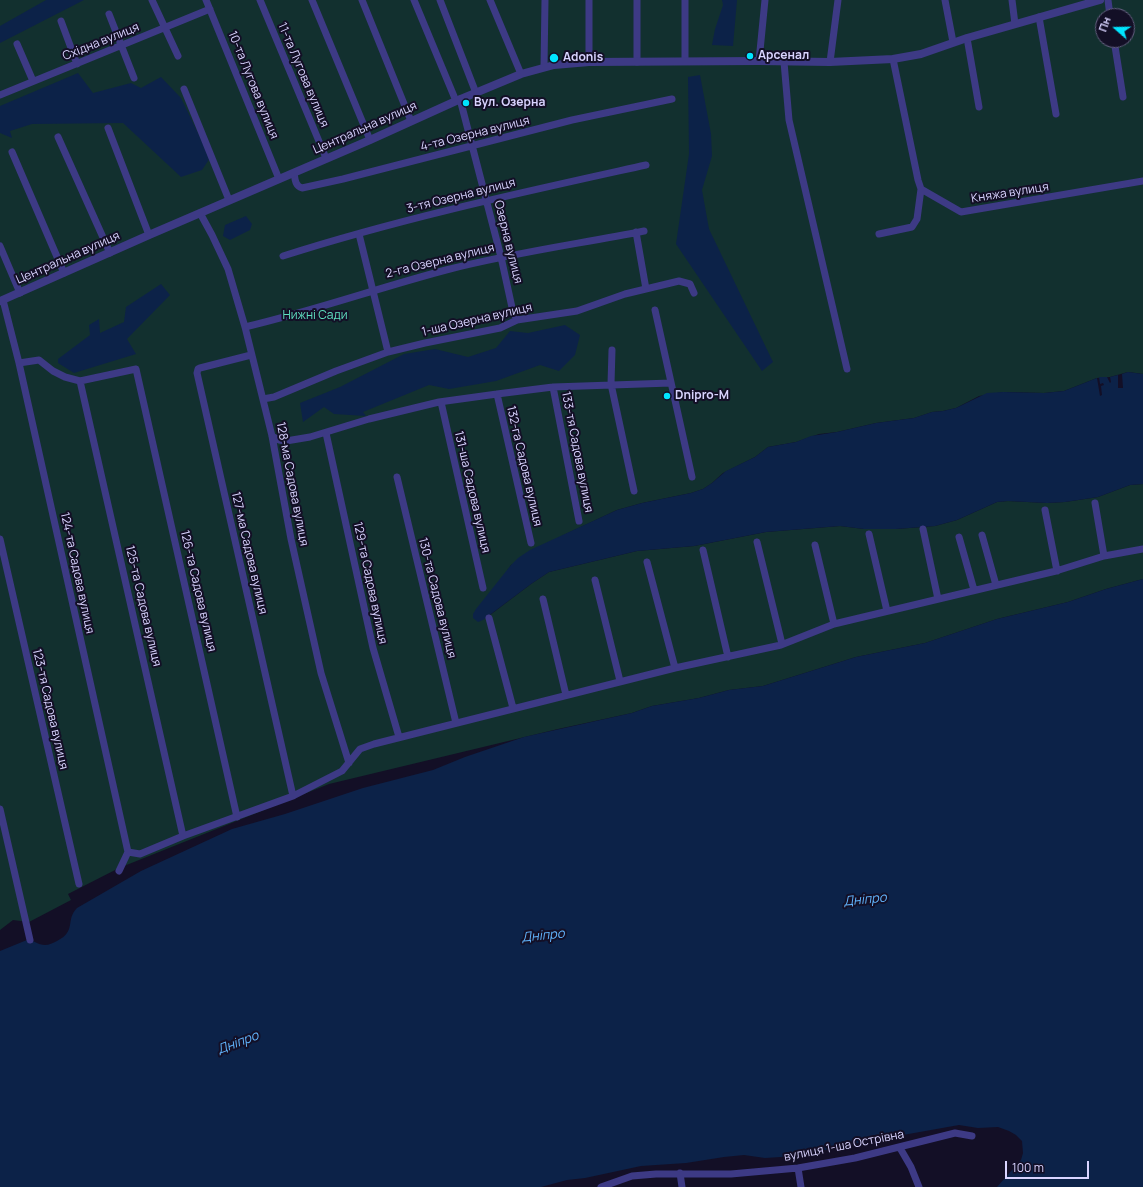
<!DOCTYPE html>
<html>
<head>
<meta charset="utf-8">
<style>
  body { margin:0 }
  #map { position:relative; width:1143px; height:1187px; overflow:hidden; background:#130f26; font-family:Manrope,sans-serif }
  canvas { display:block }
  .north { position:absolute; left:1095px; top:8px; width:40px; height:40px; box-sizing:border-box; background:#130f26; border:1px solid #625e7d; border-radius:50%; rotate:290deg; font-size:11px; font-weight:700; line-height:16px; text-align:center; color:#d9d4ff }
  .north::after { content:''; display:block; margin:auto; width:14px; height:18px; background:#00e5ff; clip-path:polygon(50% 0,100% 100%,50% 72%,0 100%) }
  .scale { position:absolute; left:1005px; top:1161px; width:84px; height:18px; box-sizing:border-box; border:2px solid #d9d4ff; border-top:0; padding-left:5px; font-size:12px; line-height:14px; white-space:nowrap; color:#d9d4ff; -webkit-text-stroke:3px #130f26; paint-order:stroke }
</style>
</head>
<body>
<div id="map">
<canvas width="1143" height="1187"></canvas>
<div class="north">Пн</div>
<div class="scale">100 m</div>
</div>
<script>
const context = document.querySelector('canvas').getContext('2d');
context.lineJoin = 'round';
function paint(path, color) { context.fillStyle = color; context.fill(path, 'evenodd'); }
function trace(path, color, width, dash) { context.strokeStyle = color; context.lineWidth = width; context.lineCap = dash ? 'butt' : 'round'; context.setLineDash(dash || []); context.stroke(path); }
function drawText(font, color, halo, rows, align = 'center') {
  context.font = font + ' Manrope,sans-serif'; context.lineWidth = 4; context.setLineDash([]); context.textBaseline = 'middle'; context.strokeStyle = halo; context.fillStyle = color; for (const [text, x, y, turn = 0] of rows) {
    context.save(); context.translate(x, y); context.rotate((+turn || 0) * Math.PI / 180); context.textAlign = isNaN(turn) ? turn : align; if (halo) context.strokeText(text, 0, 0); context.fillText(text, 0, 0); context.restore();
  }
}
paint(new Path2D(`
  M 0,0 L 1143,0 L 1143,374 L 1128,372 L 1110,377 L 1097,378 L 1064,391 L 1044,393 L 1003,392 L 979,396 L 956,408 L 943,411 L 932,412 L 914,418 L 876,423 L 837,432 L 819,434 L 796,442 L 768,447 L 755,457 L 723,473 L 712,483 L 703,489 L 691,493 L 642,503 L 617,510 L 566,534 L 511,565 L 507,571 L 490,615 L 531,584 L 549,572 L 637,551 L 694,546 L 766,532 L 840,526 L 864,529 L 896,529 L 935,526 L 957,520 L 997,502 L 1008,501 L 1047,503 L 1065,502 L 1098,497 L 1130,485 L 1143,484 L 1143,579 L 1106,589 L 1068,602 L 997,619 L 925,643 L 856,657 L 763,686 L 729,690 L 699,698 L 652,706 L 632,713 L 558,729 L 329,784 L 119,868 L 68,894 L 71,900 L 29,922 L 13,920 L 0,930 ZM 1103,16 L 1127,16 L 1127,40 L 1103,40 Z`), '#12302f');
paint(new Path2D(`
  M 46,0 L 84,0 L 0,43 L 0,26 Z
  M 722,0 L 737,0 L 733,46 L 712,45 L 715,29 L 723,5 Z
  M 78,73 L 93,93 L 131,83 L 141,88 L 161,77 L 181,98 L 210,158 L 202,170 L 181,177 L 123,123 L 32,124 L 10,131 L 12,138 L 0,133 L 0,106 Z
  M 700,75 L 711,134 L 712,156 L 702,190 L 709,229 L 773,362 L 762,371 L 676,244 L 689,154 L 688,77 Z
  M 246,216 L 252,224 L 250,230 L 230,240 L 223,236 L 225,225 Z
  M 161,284 L 170,295 L 127,339 L 136,354 L 74,373 L 58,363 L 58,359 L 90,335 L 89,325 L 99,319 L 100,333 L 124,322 L 126,307 Z
  M 565,325 L 580,335 L 575,355 L 559,371 L 540,365 L 496,381 L 449,389 L 429,385 L 363,412 L 366,416 L 334,414 L 324,407 L 303,422 L 300,403 L 340,387 L 404,354 L 435,349 L 468,357 L 496,348 L 510,331 L 528,333 Z
  M 1128,372 L 1143,374 L 1143,484 L 1130,485 L 1098,497 L 1065,502 L 1047,503 L 1008,501 L 997,502 L 957,520 L 935,526 L 896,529 L 864,529 L 840,526 L 766,532 L 694,546 L 637,551 L 549,572 L 531,584 L 483,620 L 478,622 L 473,618 L 473,614 L 476,609 L 511,565 L 518,558 L 530,550 L 617,510 L 642,503 L 691,493 L 703,489 L 712,483 L 726,471 L 755,457 L 768,447 L 796,442 L 811,436 L 837,432 L 876,423 L 914,418 L 932,412 L 943,411 L 956,408 L 987,393 L 1003,392 L 1044,393 L 1064,391 L 1097,378 L 1100,396 L 1102,395 L 1101,386 L 1104,385 L 1103,383 L 1100,384 L 1099,377 L 1107,377 L 1110,383 L 1111,382 L 1110,377 L 1118,375 L 1118,388 L 1123,388 L 1122,374 Z
  M 1143,579 L 1143,1187 L 997,1187 L 1021,1160 L 1023,1153 L 1022,1141 L 1016,1135 L 1009,1131 L 998,1127 L 978,1128 L 959,1125 L 858,1143 L 796,1156 L 765,1158 L 744,1155 L 724,1157 L 686,1163 L 641,1166 L 585,1178 L 567,1180 L 541,1187 L 0,1187 L 0,951 L 27,940 C 34,940 38,945 45,945 C 49,945 53,943 57,941 C 77,931 65,920 77,908 L 141,871 L 232,829 L 285,814 L 363,788 L 433,770 L 465,757 L 524,737 L 632,713 L 652,706 L 699,698 L 729,690 L 763,686 L 856,657 L 925,643 L 997,619 L 1068,602 L 1106,589 Z`), '#0c2248');
trace(new Path2D(`
  M 152,0 L 178,56
  M 206,0 L 279,179
  M 260,0 L 326,158
  M 312,0 L 370,140
  M 362,0 L 411,121
  M 414,0 L 456,101
  M 440,0 L 476,93
  M 490,0 L 521,74
  M 589,0 L 589,62
  M 945,0 L 953,42
  M 1012,0 L 1015,24
  M 1108,0 L 1110,16
  M 109,14 L 134,78
  M 1039,17 L 1056,114
  M 61,21 L 77,64
  M 967,38 L 979,107
  M 1114,40 L 1123,97
  M 17,44 L 33,81
  M 893,59 L 918,180 L 921,189 L 961,212 L 1143,181
  M 685,61 L 685,0
  M 759,61 L 765,0
  M 637,62 L 637,0
  M 784,62 L 789,120 L 847,369
  M 830,62 L 838,0
  M 544,67 L 545,0
  M 184,89 L 229,200
  M 0,95 L 210,9
  M 460,99 L 501,257 L 513,312 L 517,320
  M 108,128 L 149,235
  M 58,137 L 110,253
  M 12,152 L 64,273
  M 294,173 C 295,179 295,186 302,188 L 343,179 L 572,120 L 672,99
  M 200,213 L 212,235 L 228,269 L 245,327 L 272,436 L 291,539 L 321,673 L 349,763
  M 636,232 L 646,289
  M 359,234 L 388,352
  M 879,234 L 912,227 L 917,219 L 921,189
  M 0,246 L 20,293
  M 283,256 C 402,218 524,192 646,165
  M 3,300 L 19,363 L 128,852
  M 655,310 L 692,477
  M 245,327 C 313,311 378,288 446,270 C 511,253 578,244 644,231
  M 612,350 L 611,384 L 634,491
  M 251,355 L 200,368 L 198,369 L 197,373 L 293,796
  M 19,363 L 39,360 L 53,371 L 65,377 L 80,381 L 136,369 L 237,817
  M 80,381 L 183,836
  M 553,387 L 579,521
  M 497,394 L 531,543
  M 263,399 L 274,397 L 336,371 L 388,352 L 425,343 L 500,328 L 517,320 L 577,311 L 625,294 L 679,281 L 690,284 L 694,293
  M 441,402 L 483,588
  M 326,433 L 373,648 L 399,737
  M 272,436 L 279,440 L 286,441 L 310,437 L 369,419 L 439,402 L 497,394 L 553,387 L 671,383
  M 397,477 L 456,723
  M 1095,503 L 1104,556
  M 1045,510 L 1057,571
  M 923,529 L 938,599
  M 869,534 L 887,611
  M 982,535 L 996,585
  M 959,537 L 974,590
  M 0,539 L 79,884
  M 757,542 L 782,644
  M 815,545 L 834,624
  M 703,550 L 728,657
  M 647,562 L 675,668
  M 595,580 L 620,681
  M 543,599 L 566,695
  M 489,618 L 513,708
  M 0,809 L 30,940
  M 128,852 L 140,854 L 183,836 L 293,796 L 342,771 L 360,749 L 374,744 L 675,668 L 781,645 L 834,624 L 1056,571 L 1104,556 L 1143,549
  M 119,871 L 128,852
  M 900,1148 L 911,1167 L 919,1187
  M 798,1168 L 801,1187
  M 680,1173 L 682,1187
  M 601,1187 L 632,1176 L 656,1174 L 731,1174 L 798,1168 L 855,1158 L 955,1133 L 972,1136`), '#3d3a85', 7);
trace(new Path2D(`
  M 0,301 L 149,235 L 370,140 L 456,101 L 521,74 L 554,65 L 589,62 L 759,61 L 830,62 L 893,59 L 921,54 L 967,38 L 1100,0`), '#3d3a85', 8);
for (const [x, y, r, color] of [
  [750,56,4,"#00e5ff"],
  [554,58,5,"#00e5ff"],
  [466,103,4,"#00e5ff"],
  [667,396,4,"#00e5ff"]
]) { const dot = new Path2D(); dot.arc(x, y, r, 0, 2 * Math.PI); context.fillStyle = color; context.fill(dot); trace(dot, '#130f26', 1.5); }
drawText('12px', '#d9d4ff', '#130f26', [
  ["Східна вулиця",101,42,-22],
  ["11-та Лугова вулиця",303,75,67],
  ["10-та Лугова вулиця",253,85,68],
  ["Центральна вулиця",365,128,-24],
  ["4-та Озерна вулиця",475,134,-14],
  ["Княжа вулиця",1010,193,-9],
  ["3-тя Озерна вулиця",461,196,-14],
  ["Озерна вулиця",508,242,76],
  ["Центральна вулиця",68,258,-24],
  ["2-га Озерна вулиця",440,261,-14],
  ["1-ша Озерна вулиця",477,320,-13],
  ["133-тя Садова вулиця",577,452,79],
  ["132-га Садова вулиця",524,466,77],
  ["128-ма Садова вулиця",292,484,79],
  ["131-ша Садова вулиця",472,492,77],
  ["127-ма Садова вулиця",249,553,77],
  ["124-та Садова вулиця",77,573,78],
  ["129-та Садова вулиця",370,583,78],
  ["126-та Садова вулиця",198,591,77],
  ["130-та Садова вулиця",437,598,76],
  ["125-та Садова вулиця",143,606,77],
  ["123-тя Садова вулиця",50,709,77],
  ["вулиця 1-ша Острівна",844,1146,-11]
]);
drawText('bold 12px', '#d9d4ff', '#130f26', [
  ["Арсенал",758,56],
  ["Adonis",563,58],
  ["Вул. Озерна",474,103],
  ["Dnipro-M",675,396]
], 'left');
drawText('12px', '#5fe0c0', '#130f26', [
  ["Нижні Сади",315,316]
]);
drawText('italic 13px', '#62b6ff', '#130f26', [
  ["Дніпро",865,900,-6],
  ["Дніпро",543,936,-6],
  ["Дніпро",238,1043,-21]
]);
</script>
</body>
</html>
